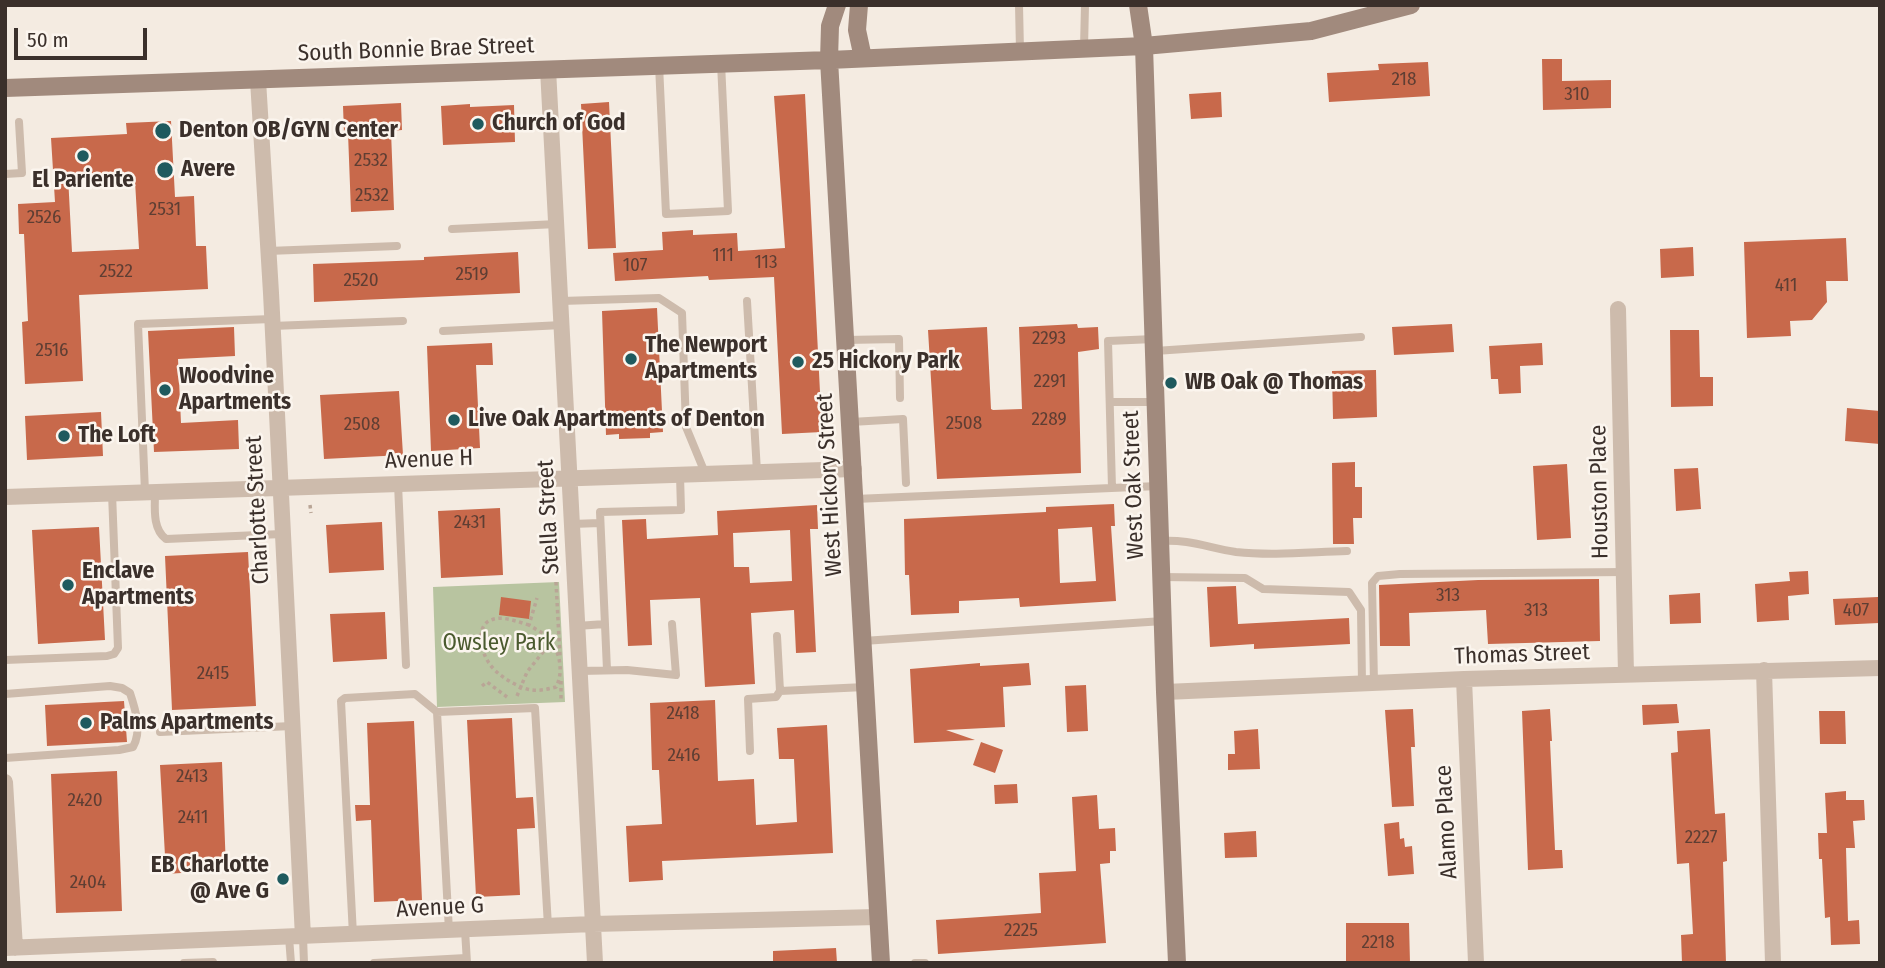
<!DOCTYPE html>
<html>
<head>
<meta charset="utf-8">
<style>
  body { margin:0 }
  #map { position:relative; width:1885px; height:968px; overflow:hidden; background:#f4ebe1; font-family:"Fira Sans Condensed",sans-serif }
  canvas { display:block }
  .frame { position:absolute; inset:0; border:7px solid #3b302b; pointer-events:none }
  .scale { position:absolute; left:14px; top:28px; width:133px; height:32px; box-sizing:border-box; border:4px solid #3b302b; border-top:0; padding-left:9px; font-size:21px; line-height:24px; white-space:nowrap; color:#3b302b; -webkit-text-stroke:5px #fbf5ee; paint-order:stroke }
</style>
</head>
<body>
<div id="map">
<canvas width="1885" height="968"></canvas>
<div class="frame"></div>
<div class="scale">50 m</div>
</div>
<script>
const context = document.querySelector('canvas').getContext('2d');
context.lineJoin = 'round';
function paint(path, color) { context.fillStyle = color; context.fill(path, 'evenodd'); }
function trace(path, color, width, dash) { context.strokeStyle = color; context.lineWidth = width; context.lineCap = dash ? 'butt' : 'round'; context.setLineDash(dash || []); context.stroke(path); }
function drawText(font, color, halo, rows, align = 'center') {
  context.font = font + ' "Fira Sans Condensed",sans-serif'; context.lineWidth = 5; context.setLineDash([]); context.textBaseline = 'middle'; context.strokeStyle = halo; context.fillStyle = color; for (const [text, x, y, turn = 0] of rows) {
    context.save(); context.translate(x, y); context.rotate((+turn || 0) * Math.PI / 180); context.textAlign = isNaN(turn) ? turn : align; if (halo) context.strokeText(text, 0, 0); context.fillText(text, 0, 0); context.restore();
  }
}
paint(new Path2D(`
  M 559,582 L 565,702 L 437,707 L 433,587 Z`), '#b8c4a0');
paint(new Path2D(`
  M 1542,59 L 1562,59 L 1562,81 L 1611,80 L 1611,108 L 1543,110 Z
  M 1428,62 L 1430,96 L 1329,102 L 1327,73 L 1379,70 L 1378,64 Z
  M 1221,92 L 1222,117 L 1191,119 L 1189,94 Z
  M 805,94 L 822,432 L 782,434 L 774,277 L 709,280 L 708,276 L 615,281 L 613,253 L 663,250 L 662,232 L 693,230 L 693,235 L 737,233 L 738,251 L 785,248 L 774,96 Z
  M 609,102 L 616,248 L 588,249 L 581,104 Z
  M 401,103 L 402,130 L 391,131 L 394,210 L 351,212 L 348,133 L 344,133 L 343,106 Z
  M 470,104 L 470,107 L 514,105 L 515,142 L 443,145 L 441,106 Z
  M 171,121 L 175,197 L 194,196 L 196,246 L 206,246 L 208,289 L 79,295 L 83,381 L 25,384 L 22,322 L 28,321 L 24,234 L 19,234 L 18,204 L 55,202 L 51,138 L 127,134 L 126,123 ZM 129,173 L 129,182 L 135,181 L 139,249 L 72,252 L 68,176 Z
  M 1846,238 L 1848,281 L 1826,281 L 1827,302 L 1812,320 L 1790,321 L 1791,336 L 1747,338 L 1744,242 Z
  M 1693,247 L 1694,276 L 1661,278 L 1660,249 Z
  M 518,252 L 520,293 L 314,302 L 313,264 L 424,260 L 424,257 Z
  M 657,308 L 663,432 L 650,433 L 650,438 L 619,439 L 619,434 L 606,435 L 602,311 Z
  M 1077,324 L 1078,328 L 1098,327 L 1099,349 L 1078,352 L 1081,473 L 937,479 L 928,330 L 987,327 L 991,409 L 993,410 L 1022,409 L 1019,327 Z
  M 1452,324 L 1454,352 L 1394,355 L 1392,327 Z
  M 234,327 L 235,356 L 178,359 L 181,423 L 238,420 L 239,449 L 154,452 L 148,331 Z
  M 1670,330 L 1699,330 L 1700,377 L 1713,377 L 1713,406 L 1671,407 Z
  M 492,343 L 493,365 L 476,365 L 480,448 L 431,451 L 427,346 Z
  M 1542,343 L 1543,365 L 1520,366 L 1521,393 L 1499,394 L 1498,379 L 1491,379 L 1489,346 Z
  M 1376,370 L 1377,417 L 1333,419 L 1332,371 Z
  M 399,391 L 403,455 L 324,459 L 320,395 Z
  M 1847,408 L 1880,411 L 1880,444 L 1845,441 Z
  M 101,412 L 103,456 L 27,460 L 25,416 Z
  M 1355,462 L 1355,487 L 1362,487 L 1362,518 L 1353,518 L 1354,544 L 1333,544 L 1332,463 Z
  M 1567,464 L 1571,538 L 1537,540 L 1533,466 Z
  M 1698,468 L 1701,509 L 1676,511 L 1674,469 Z
  M 1114,504 L 1115,526 L 1111,526 L 1116,601 L 1020,607 L 1019,598 L 959,601 L 959,613 L 911,615 L 909,575 L 905,575 L 904,519 L 1046,512 L 1046,507 ZM 1092,527 L 1096,581 L 1060,583 L 1058,529 Z
  M 817,505 L 818,529 L 810,529 L 816,652 L 796,653 L 794,610 L 751,613 L 755,684 L 705,687 L 700,598 L 650,600 L 652,645 L 628,646 L 622,520 L 646,519 L 647,539 L 718,535 L 717,511 ZM 790,530 L 792,581 L 750,583 L 749,567 L 734,567 L 733,533 Z
  M 500,508 L 503,575 L 441,578 L 438,511 Z
  M 382,522 L 384,570 L 329,573 L 326,525 Z
  M 99,527 L 105,640 L 38,644 L 32,530 Z
  M 248,552 L 256,706 L 172,710 L 165,556 Z
  M 1808,571 L 1809,594 L 1788,596 L 1789,620 L 1757,622 L 1755,584 L 1790,581 L 1789,572 Z
  M 1599,579 L 1600,641 L 1488,644 L 1486,610 L 1409,613 L 1410,646 L 1380,646 L 1379,585 L 1478,580 Z
  M 1236,586 L 1238,624 L 1349,618 L 1350,644 L 1254,649 L 1254,644 L 1210,647 L 1207,587 Z
  M 1700,593 L 1701,623 L 1670,624 L 1669,595 Z
  M 501,597 L 531,601 L 529,619 L 499,615 Z
  M 1878,597 L 1879,623 L 1835,625 L 1833,599 Z
  M 385,612 L 387,659 L 333,662 L 330,614 Z
  M 980,663 L 980,666 L 1029,663 L 1031,685 L 1003,687 L 1005,727 L 946,730 L 975,740 L 914,743 L 910,669 Z
  M 1086,685 L 1088,731 L 1067,732 L 1065,686 Z
  M 715,700 L 718,781 L 754,779 L 756,825 L 797,822 L 794,759 L 779,759 L 777,728 L 827,725 L 833,853 L 662,861 L 663,880 L 629,882 L 626,826 L 662,824 L 659,770 L 652,770 L 650,703 Z
  M 124,701 L 127,742 L 47,746 L 45,705 Z
  M 1677,704 L 1679,723 L 1643,725 L 1642,705 Z
  M 1413,709 L 1415,747 L 1411,747 L 1414,806 L 1392,807 L 1385,710 Z
  M 1550,709 L 1552,741 L 1550,741 L 1555,850 L 1562,850 L 1563,868 L 1528,870 L 1522,711 Z
  M 1819,711 L 1845,711 L 1846,744 L 1820,744 Z
  M 512,718 L 516,798 L 533,797 L 535,828 L 517,829 L 520,895 L 476,897 L 467,720 Z
  M 414,721 L 422,900 L 374,902 L 371,820 L 356,821 L 355,805 L 370,805 L 367,723 Z
  M 1258,729 L 1260,769 L 1228,770 L 1228,754 L 1235,754 L 1234,731 Z
  M 1710,729 L 1715,814 L 1725,813 L 1727,861 L 1723,862 L 1726,963 L 1682,963 L 1681,935 L 1693,934 L 1689,863 L 1677,864 L 1671,753 L 1678,752 L 1677,731 Z
  M 981,742 L 1003,750 L 995,773 L 973,765 Z
  M 222,762 L 226,870 L 166,874 L 160,765 Z
  M 117,771 L 122,911 L 56,913 L 51,774 Z
  M 1017,784 L 1018,803 L 995,804 L 994,785 Z
  M 1846,791 L 1846,800 L 1864,800 L 1865,820 L 1853,821 L 1855,848 L 1846,848 L 1848,921 L 1859,920 L 1860,944 L 1831,945 L 1830,917 L 1825,918 L 1822,859 L 1819,859 L 1818,833 L 1827,833 L 1825,793 Z
  M 1097,795 L 1099,829 L 1115,828 L 1116,851 L 1110,851 L 1110,863 L 1100,864 L 1106,943 L 938,954 L 936,920 L 1041,913 L 1039,873 L 1076,871 L 1072,797 Z
  M 1399,822 L 1400,839 L 1404,838 L 1405,847 L 1412,846 L 1414,874 L 1388,876 L 1384,824 Z
  M 1256,831 L 1257,857 L 1225,858 L 1224,833 Z
  M 1346,923 L 1409,923 L 1410,963 L 1346,963 Z
  M 836,948 L 837,963 L 773,963 L 773,951 Z`), '#c8694b');
trace(new Path2D(`
  M 310,505 L 311,513
  M 556,582 L 560,657
  M 529,625 C 518,622 502,615 491,620 C 475,626 481,652 489,663 C 496,674 512,684 524,688 C 535,692 545,690 556,687 C 564,672 560,650 548,638 C 544,633 535,629 529,625 L 537,598
  M 561,681 L 561,702
  M 482,686 L 487,682 L 507,697
  M 517,696 L 527,672 L 551,642`), '#b9a596', 3.5, [3.5, 3.5]);
trace(new Path2D(`
  M 1019,5 L 1020,51
  M 1084,48 L 1085,5
  M 659,65 L 666,214 L 728,211 L 721,63
  M 5,174 L 22,173 L 19,122
  M 452,229 L 557,224
  M 268,251 L 397,246
  M 561,301 L 659,298 L 682,313 L 686,427 L 705,473
  M 747,301 L 757,472
  M 272,326 L 403,321
  M 443,331 L 562,325
  M 846,340 L 899,339 L 900,398
  M 1155,351 L 1361,337
  M 1110,402 L 1156,402
  M 851,422 L 903,419 L 906,483
  M 398,484 L 406,665
  M 1112,488 L 1108,341 L 1154,339
  M 145,492 L 138,324 L 272,319
  M 155,492 C 155,507 152,529 166,539 L 282,534
  M 855,499 L 1158,486
  M 572,524 L 600,523
  M 1160,541 C 1189,539 1209,548 1236,552 C 1273,556 1310,552 1347,551
  M 1161,577 L 1245,578 L 1263,589 L 1349,592 L 1361,610 L 1362,684
  M 577,626 L 605,624
  M 777,636 L 780,691
  M 863,641 L 1163,621
  M 5,660 L 107,656 L 114,654 L 118,648 L 112,493
  M 607,670 L 600,512 L 681,510 L 680,475
  M 580,671 L 627,670 L 676,675 L 672,624
  M 1374,683 L 1372,583 L 1378,576 L 1400,574 L 1625,572
  M 5,694 L 110,686 L 122,688 L 130,693 C 136,711 142,731 133,747 L 119,750 L 5,758
  M 437,712 L 449,931
  M 160,732 L 292,726
  M 750,751 L 748,699 L 776,697 L 780,691 L 865,687
  M 465,930 L 467,963
  M 353,935 L 341,701 L 345,698 L 415,694 L 437,712 L 535,708 L 548,926
  M 289,937 L 291,963
  M 303,937 L 304,963
  M 184,963 L 213,962
  M 374,963 L 466,958
  M 915,963 L 925,963`), '#cdbbac', 8);
trace(new Path2D(`
  M 548,69 L 595,963
  M 258,80 L 271,293 L 303,937
  M 1618,309 L 1626,674
  M 5,497 L 854,469
  M 1764,670 L 1773,963
  M 1464,679 L 1476,963
  M 1165,692 L 1464,679 L 1880,668
  M 5,782 L 15,948
  M 5,948 L 593,924 L 877,917`), '#cdbbac', 16);
trace(new Path2D(`
  M 837,5 L 830,26 L 829,60 L 881,963
  M 859,5 L 857,30 L 863,58
  M 1138,5 L 1144,46 L 1165,692 L 1177,963
  M 5,88 L 829,60 L 1144,46 L 1311,31 L 1411,5`), '#a18a7d', 18);
for (const [x, y, r, color] of [
  [478,124,7,"#1f5a5e"],
  [163,131,9,"#1f5a5e"],
  [83,156,7,"#1f5a5e"],
  [165,170,9,"#1f5a5e"],
  [631,359,7,"#1f5a5e"],
  [798,362,7,"#1f5a5e"],
  [1171,383,7,"#1f5a5e"],
  [165,390,7,"#1f5a5e"],
  [454,420,7,"#1f5a5e"],
  [64,436,7,"#1f5a5e"],
  [68,585,7,"#1f5a5e"],
  [86,723,7,"#1f5a5e"],
  [283,879,7,"#1f5a5e"]
]) { const dot = new Path2D(); dot.arc(x, y, r, 0, 2 * Math.PI); context.fillStyle = color; context.fill(dot); trace(dot, '#fbf5ee', 2.5); }
drawText('19px', '#5e3e33', null, [
  ["218",1404,80],
  ["310",1577,95],
  ["2532",371,161],
  ["2532",372,196],
  ["2531",165,210],
  ["2526",44,218],
  ["111",723,256],
  ["113",766,263],
  ["107",635,266],
  ["2522",116,272],
  ["2519",472,275],
  ["2520",361,281],
  ["411",1786,286],
  ["2293",1049,339],
  ["2516",52,351],
  ["2291",1050,382],
  ["2289",1049,420],
  ["2508",964,424],
  ["2508",362,425],
  ["2431",470,523],
  ["313",1448,596],
  ["313",1536,611],
  ["407",1856,611],
  ["2415",213,674],
  ["2418",683,714],
  ["2416",684,756],
  ["2413",192,777],
  ["2420",85,801],
  ["2411",193,818],
  ["2227",1701,838],
  ["2404",88,883],
  ["2225",1021,931],
  ["2218",1378,943]
]);
drawText('23px', '#3b302b', '#fbf5ee', [
  ["South Bonnie Brae Street",416,50,-2],
  ["Avenue H",429,460,-2],
  ["West Hickory Street",830,485,-93],
  ["West Oak Street",1134,485,-92],
  ["Houston Place",1600,492,-91],
  ["Charlotte Street",258,510,-93],
  ["Stella Street",549,517,-93],
  ["Thomas Street",1522,655,-2],
  ["Alamo Place",1447,822,-93],
  ["Avenue G",440,908,-3]
]);
drawText('bold 23px', '#3b302b', '#fbf5ee', [
  ["Church of God",492,124],
  ["Denton OB/GYN Center",179,131],
  ["Avere",181,170],
  ["El Pariente",83,181,"center"],
  ["The Newport",645,346],
  ["Apartments",645,372],
  ["25 Hickory Park",812,362],
  ["Woodvine",179,377],
  ["Apartments",179,403],
  ["WB Oak @ Thomas",1185,383],
  ["Live Oak Apartments of Denton",468,420],
  ["The Loft",78,436],
  ["Enclave",82,572],
  ["Apartments",82,598],
  ["Palms Apartments",100,723],
  ["EB Charlotte",269,866,"right"],
  ["@ Ave G",269,892,"right"]
], 'left');
drawText('23px', '#4a5a2e', '#fbf5ee', [
  ["Owsley Park",499,644]
]);
</script>
</body>
</html>
